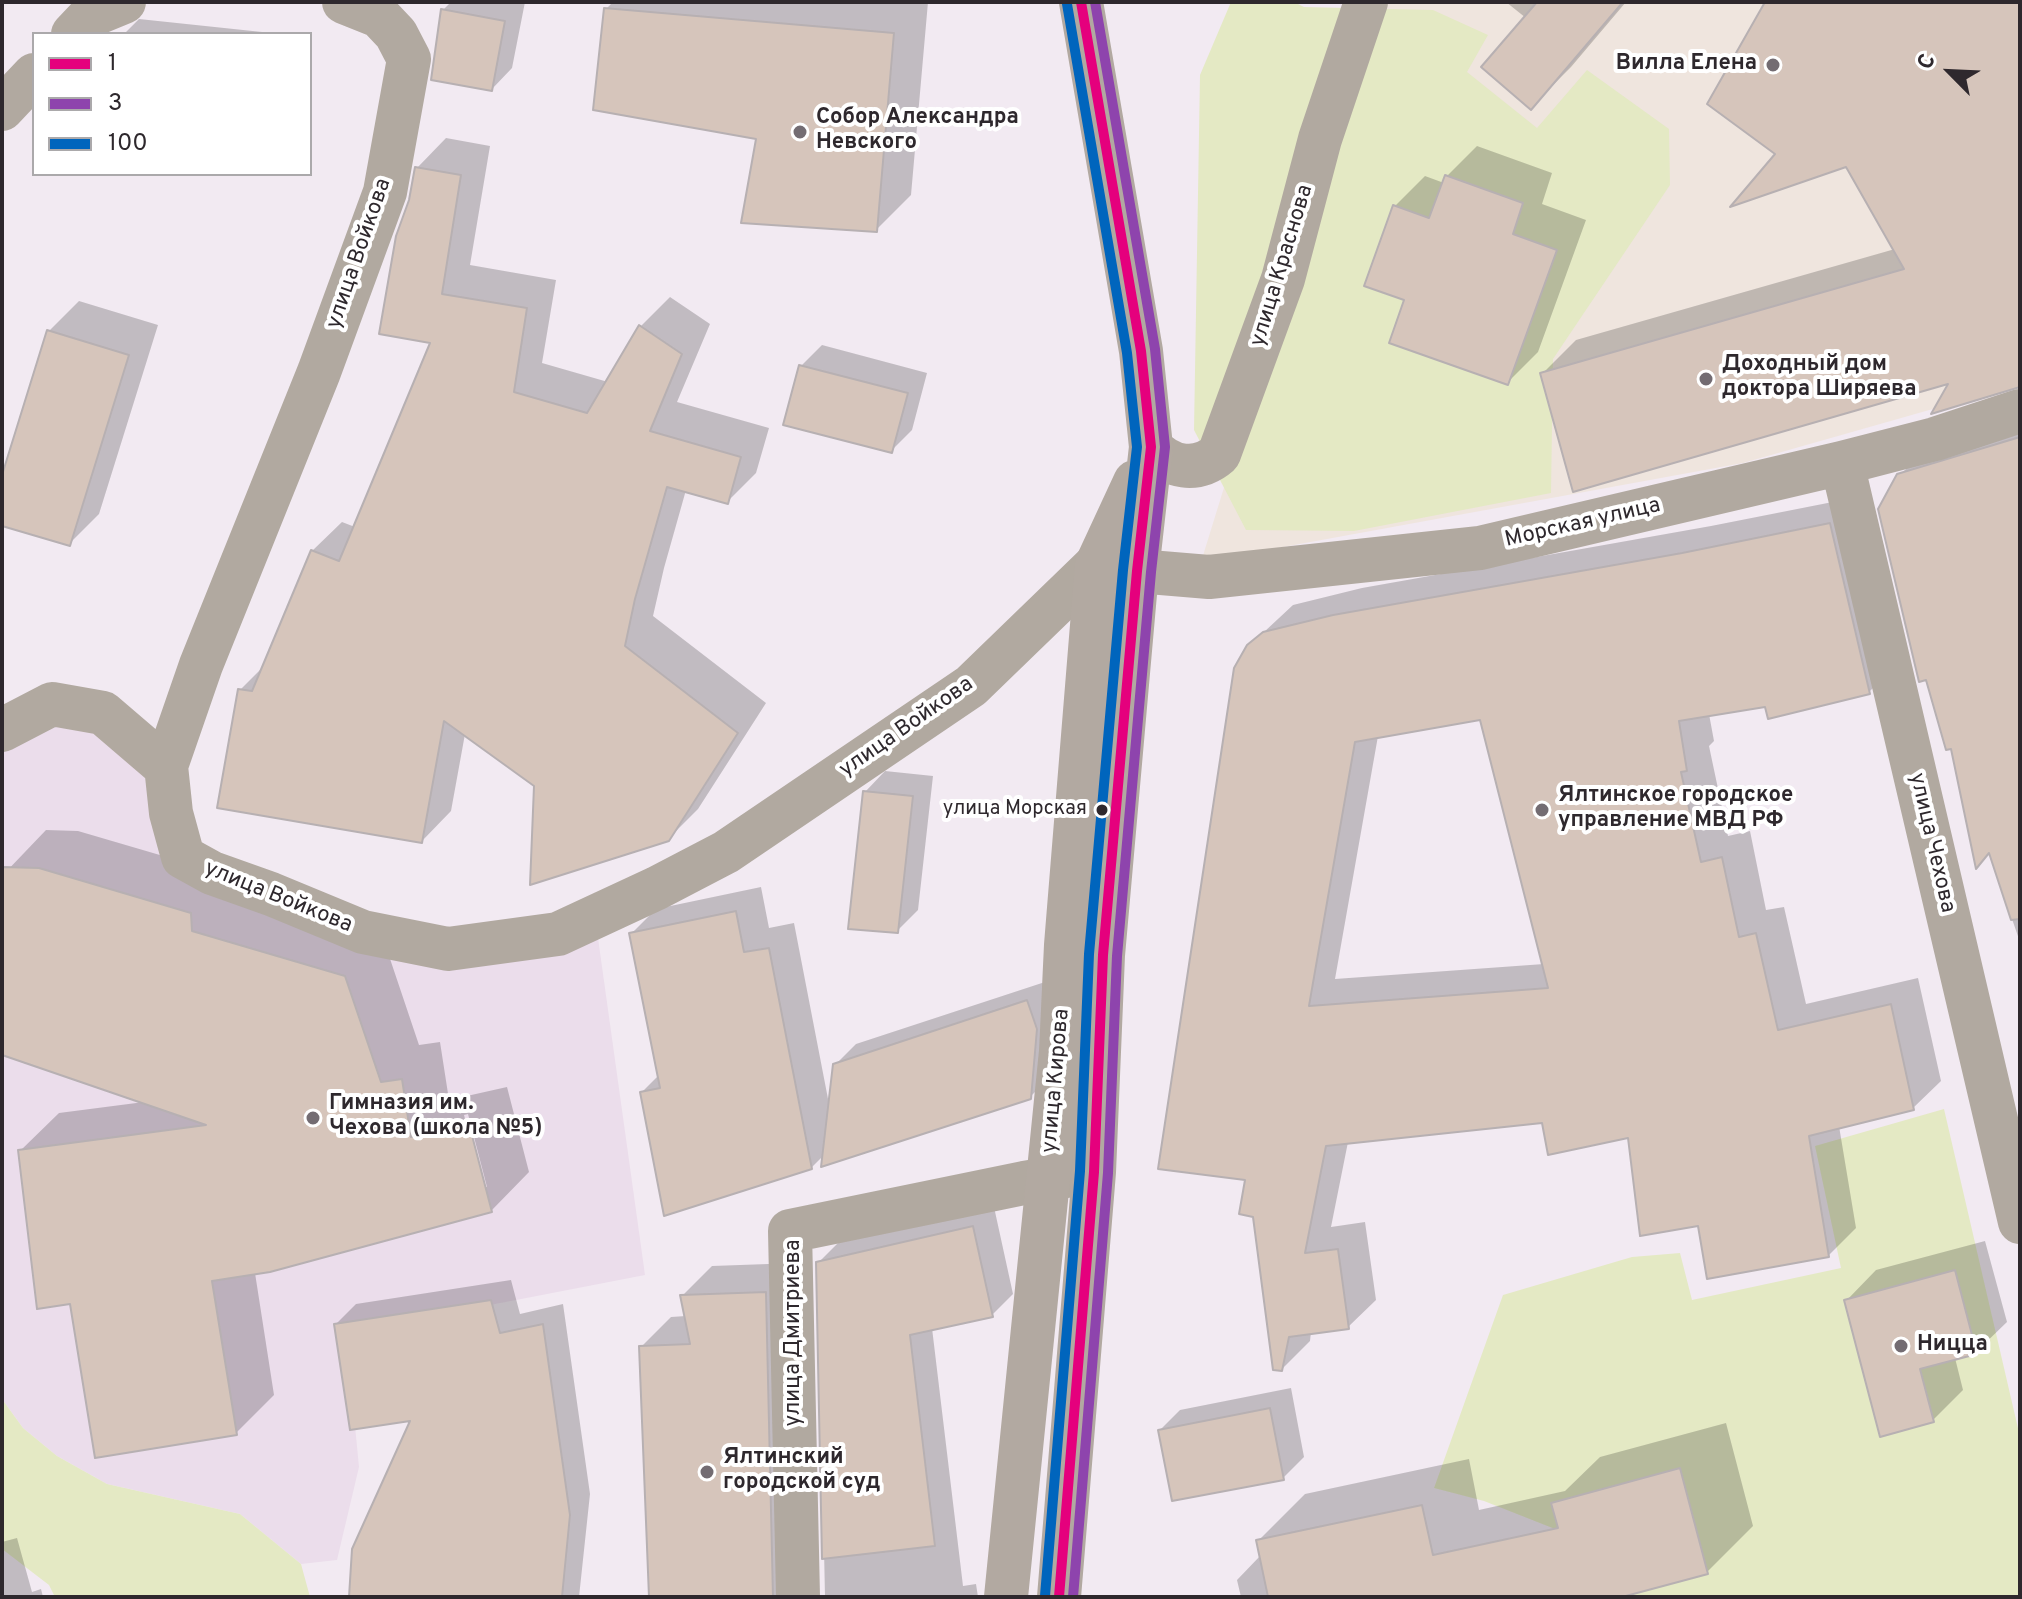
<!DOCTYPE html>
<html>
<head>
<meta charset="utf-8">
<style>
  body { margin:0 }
  #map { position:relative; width:2022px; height:1599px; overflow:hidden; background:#f2eaf2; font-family:Overpass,sans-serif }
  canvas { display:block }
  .frame { position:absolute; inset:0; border:4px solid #2e282d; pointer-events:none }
  .legend { position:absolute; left:32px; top:32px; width:280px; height:144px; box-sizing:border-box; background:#fff; border:2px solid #aba9ab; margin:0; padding:10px 14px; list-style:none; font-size:24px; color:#2e282d }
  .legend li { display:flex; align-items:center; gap:16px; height:40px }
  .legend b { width:40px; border:2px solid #aba9ab }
  .north { position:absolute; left:1910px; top:32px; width:80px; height:80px; -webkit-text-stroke:6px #fff; paint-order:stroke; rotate:294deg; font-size:22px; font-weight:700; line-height:32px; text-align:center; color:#2e282d }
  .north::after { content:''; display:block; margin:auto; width:28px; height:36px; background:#2e282d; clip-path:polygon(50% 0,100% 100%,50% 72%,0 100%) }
</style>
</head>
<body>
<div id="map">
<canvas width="2022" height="1599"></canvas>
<div class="frame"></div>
<ul class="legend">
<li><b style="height:10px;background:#e5007d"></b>1</li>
<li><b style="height:10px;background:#8e44ad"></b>3</li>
<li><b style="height:10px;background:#0065bd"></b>100</li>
</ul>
<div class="north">С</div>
</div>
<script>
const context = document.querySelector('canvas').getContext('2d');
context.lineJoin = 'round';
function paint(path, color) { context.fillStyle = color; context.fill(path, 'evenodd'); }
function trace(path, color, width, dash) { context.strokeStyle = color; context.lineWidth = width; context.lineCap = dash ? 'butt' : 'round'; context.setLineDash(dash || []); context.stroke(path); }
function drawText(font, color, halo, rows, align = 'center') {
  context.font = font + ' Overpass,sans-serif'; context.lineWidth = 8; context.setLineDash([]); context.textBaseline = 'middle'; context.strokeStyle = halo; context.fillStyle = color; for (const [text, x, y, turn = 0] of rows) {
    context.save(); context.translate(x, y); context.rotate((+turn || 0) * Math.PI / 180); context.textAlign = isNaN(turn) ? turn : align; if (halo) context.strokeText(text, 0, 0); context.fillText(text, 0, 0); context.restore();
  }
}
paint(new Path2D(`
  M 1374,2 L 2020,2 L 1961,401 L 1743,463 L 1201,562 Z`), '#efe5de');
paint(new Path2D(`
  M 51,718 L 94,722 L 151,771 L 155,815 L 357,947 L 598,938 L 645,1275 L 346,1333 L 359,1467 L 337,1560 L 301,1564 L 240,1514 L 107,1484 L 57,1456 L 23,1428 L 2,1399 L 2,746 Z`), '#ebddeb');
paint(new Path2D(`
  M 1231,2 L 1294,2 L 1304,7 L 1433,10 L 1488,35 L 1467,72 L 1537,128 L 1587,70 L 1669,129 L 1670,185 L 1553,359 L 1551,493 L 1354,531 L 1246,530 L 1194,430 L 1200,75 ZM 1445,175 L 1523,203 L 1513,234 L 1557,251 L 1508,385 L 1404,300 L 1364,286 L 1393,205 L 1429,218 Z
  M 1944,1109 L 2020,1437 L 2020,1597 L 1563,1597 L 1555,1529 L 1484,1501 L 1434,1488 L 1503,1295 L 1632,1257 L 1680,1253 L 1692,1300 L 1841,1268 L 1815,1146 Z
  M 2,1399 L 23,1428 L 57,1456 L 107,1484 L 240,1514 L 301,1564 L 310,1597 L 55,1597 L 49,1585 L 2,1549 Z`), '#e4e9c4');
paint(new Path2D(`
  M 451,2 L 525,2 L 512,68 L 492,89 L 443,10 Z
  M 613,2 L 928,2 L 911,195 L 876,230 L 758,138 L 606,9 Z
  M 1506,2 L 1626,2 L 1571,67 L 1531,107 L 1526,18 Z
  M 1767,2 L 2020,2 L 2020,385 L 1952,381 L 1542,374 L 1576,340 L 1895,249 L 1847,165 L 1778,154 Z
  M 139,19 L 281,34 L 124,34 Z
  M 446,138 L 490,146 L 470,265 L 556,280 L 542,363 L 608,382 L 641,326 L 670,297 L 710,324 L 677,402 L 769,428 L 756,473 L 727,502 L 686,490 L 664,568 L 653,616 L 766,703 L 698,809 L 668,839 L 465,734 L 451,811 L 422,841 L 240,690 L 266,664 L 312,551 L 342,522 L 355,527 L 433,341 L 410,201 L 417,168 Z
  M 1477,146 L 1552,173 L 1542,204 L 1586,220 L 1538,352 L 1507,383 L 1407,299 L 1395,206 L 1425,176 L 1444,183 L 1447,176 Z
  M 79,301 L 158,325 L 99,514 L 69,544 L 2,523 L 2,481 L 49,331 Z
  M 822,345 L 927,373 L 912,430 L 891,451 L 801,366 Z
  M 2020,415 L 2020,942 L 1928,678 L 1899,476 L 1934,441 Z
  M 1858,497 L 1897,664 L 1869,692 L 1709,714 L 1714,741 L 1709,746 L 1728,836 L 1750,831 L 1766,910 L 1784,907 L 1806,1004 L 1918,978 L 1941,1081 L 1913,1108 L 1839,1126 L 1856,1228 L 1828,1256 L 1699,1223 L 1629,1135 L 1543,1121 L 1348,1142 L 1331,1227 L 1365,1222 L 1376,1300 L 1348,1327 L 1311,1332 L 1310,1341 L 1282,1369 L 1247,1178 L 1249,646 L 1293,605 L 1362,588 L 1711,526 ZM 1482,717 L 1544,964 L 1335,979 L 1378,736 Z
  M 885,771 L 933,776 L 918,910 L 897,931 L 865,792 Z
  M 46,830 L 78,831 L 228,875 L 383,938 L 419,1045 L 440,1042 L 449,1100 L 507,1087 L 529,1172 L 491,1211 L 255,1273 L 274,1395 L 236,1433 L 72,1301 L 20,1151 L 59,1113 L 144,1102 L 2,1053 L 2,876 ZM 468,1114 L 487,1187 L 483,1187 L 464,1115 Z
  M 761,887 L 769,928 L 794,923 L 829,1104 L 835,1065 L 856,1044 L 1048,981 L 1051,1076 L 1030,1097 L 825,1154 L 811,1168 L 642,1092 L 659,1075 L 631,934 L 656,909 Z
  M 994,1207 L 1013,1294 L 992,1315 L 932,1328 L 963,1586 L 976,1584 L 978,1597 L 825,1597 L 818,1263 L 839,1242 Z
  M 1985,1241 L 2007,1322 L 1976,1352 L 1955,1358 L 1963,1390 L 1933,1420 L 1846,1301 L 1876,1270 Z
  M 796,1263 L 798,1597 L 651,1597 L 641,1347 L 671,1317 L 686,1316 L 682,1296 L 712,1266 Z
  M 511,1280 L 520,1314 L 563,1304 L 590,1494 L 579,1597 L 351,1597 L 413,1418 L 336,1324 L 356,1304 Z
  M 1291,1388 L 1304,1457 L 1283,1478 L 1160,1430 L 1180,1410 Z
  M 1726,1423 L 1753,1526 L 1707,1572 L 1615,1597 L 1241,1597 L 1237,1580 L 1261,1555 L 1258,1541 L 1305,1494 L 1469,1459 L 1479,1510 L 1565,1491 L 1600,1457 Z
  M 17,1538 L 32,1592 L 41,1589 L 43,1597 L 2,1597 L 2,1542 Z`), '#0003');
const building = new Path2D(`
  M 1537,2 L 1623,2 L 1531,110 L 1481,67 Z
  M 1765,2 L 2020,2 L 2020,387 L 1931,414 L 1948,384 L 1573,492 L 1540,373 L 1904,269 L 1846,167 L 1730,207 L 1775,154 L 1707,104 Z
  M 604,8 L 894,33 L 877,232 L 741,223 L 756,139 L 593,110 Z
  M 441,9 L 505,21 L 492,91 L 431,80 Z
  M 415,167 L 461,175 L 442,294 L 527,308 L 514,392 L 587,413 L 639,325 L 682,354 L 650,431 L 741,457 L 728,504 L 667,487 L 635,599 L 625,646 L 738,733 L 669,841 L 530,885 L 534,786 L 444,721 L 422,843 L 217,808 L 238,689 L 252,691 L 311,550 L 339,561 L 430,343 L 379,334 L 396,236 L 409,200 Z
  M 1445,175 L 1523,203 L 1513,234 L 1557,250 L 1508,385 L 1389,343 L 1404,300 L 1364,286 L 1393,205 L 1429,218 Z
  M 47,330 L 129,355 L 70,546 L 2,526 L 2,475 Z
  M 799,365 L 908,393 L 892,453 L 783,425 Z
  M 2020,437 L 2020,919 L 2011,920 L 1989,853 L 1976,869 L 1951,749 L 1946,750 L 1926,680 L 1919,682 L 1878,509 L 1897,474 Z
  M 1830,523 L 1870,694 L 1768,719 L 1765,707 L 1679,721 L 1687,771 L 1681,772 L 1701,862 L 1722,857 L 1739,937 L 1756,933 L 1778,1030 L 1891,1004 L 1914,1110 L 1809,1136 L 1829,1257 L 1707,1279 L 1698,1226 L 1640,1236 L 1628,1138 L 1548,1155 L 1542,1123 L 1326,1146 L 1305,1253 L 1338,1249 L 1349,1329 L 1289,1337 L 1282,1371 L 1273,1370 L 1253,1217 L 1239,1214 L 1245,1180 L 1158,1169 L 1234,668 L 1247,645 L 1263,632 L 1333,615 L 1682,553 ZM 1480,720 L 1548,988 L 1309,1006 L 1355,742 Z
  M 863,791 L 913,796 L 898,933 L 848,929 Z
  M 2,867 L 39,868 L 191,913 L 192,931 L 345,976 L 381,1082 L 402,1079 L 411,1137 L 469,1124 L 492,1212 L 270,1272 L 212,1281 L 237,1435 L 95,1458 L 70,1304 L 37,1309 L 18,1150 L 206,1125 L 2,1055 Z
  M 736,911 L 744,952 L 769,948 L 812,1169 L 664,1216 L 640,1092 L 660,1088 L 629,933 Z
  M 1027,1000 L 1037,1029 L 1031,1099 L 821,1167 L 833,1064 Z
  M 973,1226 L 993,1317 L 910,1335 L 935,1546 L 822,1559 L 816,1262 Z
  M 1955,1270 L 1977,1354 L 1920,1369 L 1934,1422 L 1880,1437 L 1844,1300 Z
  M 766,1292 L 773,1597 L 649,1597 L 639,1346 L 690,1344 L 680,1295 Z
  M 491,1300 L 500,1333 L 543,1324 L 570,1515 L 562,1597 L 349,1597 L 352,1549 L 410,1421 L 350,1430 L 334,1324 Z
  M 1270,1408 L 1284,1480 L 1172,1501 L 1158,1430 Z
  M 1680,1468 L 1708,1574 L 1622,1597 L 1268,1597 L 1256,1540 L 1422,1505 L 1433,1555 L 1558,1528 L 1551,1503 Z`);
paint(building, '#d6c5bb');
trace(building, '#b7b0b2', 2);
trace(new Path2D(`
  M 1151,447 C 1169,468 1197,473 1219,454 L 1283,279 L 1320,139 L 1366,2
  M 1842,463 L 2020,1222
  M 1137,571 L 1209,577 L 1480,548 L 1842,463 L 1935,439 L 2020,411
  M 798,1597 L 790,1231 L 1024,1183 L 1084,1173`), '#b1a9a0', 44);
trace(new Path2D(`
  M 344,2 L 379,16 L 396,34 L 409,59 L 385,192 L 319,372 L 201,665 L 166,766 L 171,813 L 183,857 L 212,873 L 271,894 L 363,932 L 448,949 L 558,934 L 657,888 L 726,852 L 971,686 L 1097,564 L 1122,568
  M 73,34 L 90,16 L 124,2
  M 2,109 L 34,75
  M 2,730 L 52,704 L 103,713 L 166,767`), '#b1a9a0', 44);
trace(new Path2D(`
  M 1006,1597 L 1061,1051 L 1066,945 L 1097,564 L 1135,482
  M 1059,1597 L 1094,1172 L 1103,955 L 1137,571 L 1151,447 L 1141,351 L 1081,2`), '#b2a9a1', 44);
trace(new Path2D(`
  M 1059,1597 L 1094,1172 L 1103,955 L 1137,571 L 1151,447 L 1141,351 L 1081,2`), '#e5007d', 10);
trace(new Path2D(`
  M 1073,1597 L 1108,1173 L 1117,956 L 1151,572 L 1165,447 L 1155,349 L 1095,2`), '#8e44ad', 10);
trace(new Path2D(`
  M 1045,1596 L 1080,1171 L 1089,954 L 1123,570 L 1137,447 L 1127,353 L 1067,4`), '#0065bd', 10);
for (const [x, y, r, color] of [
  [1773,65,8,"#736c72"],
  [800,132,8,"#736c72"],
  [1706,379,8,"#736c72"],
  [1102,810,7,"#2e282d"],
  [1542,810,8,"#736c72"],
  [313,1118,8,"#736c72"],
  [1901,1346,8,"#736c72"],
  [707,1472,8,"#736c72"]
]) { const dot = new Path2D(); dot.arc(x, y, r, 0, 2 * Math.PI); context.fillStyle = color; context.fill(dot); trace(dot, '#fff', 3); }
drawText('20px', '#2e282d', '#fff', [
  ["улица Морская",1087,810]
], 'right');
drawText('bold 22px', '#2e282d', '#fff', [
  ["Вилла Елена",1757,65,"right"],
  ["Собор Александра",816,119],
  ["Невского",816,144],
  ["Доходный дом",1722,366],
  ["доктора Ширяева",1722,391],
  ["Ялтинское городское",1558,797],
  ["управление МВД РФ",1558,822],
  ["Гимназия им.",329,1105],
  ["Чехова (школа №5)",329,1130],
  ["Ницца",1917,1346],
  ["Ялтинский",723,1459],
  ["городской суд",723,1484]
], 'left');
drawText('22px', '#2e282d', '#fff', [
  ["улица Войкова",360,254,-71],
  ["улица Краснова",1283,266,-73],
  ["Морская улица",1583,524,-13],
  ["улица Войкова",907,728,-35],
  ["улица Чехова",1931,843,77],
  ["улица Войкова",278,898,22],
  ["улица Кирова",1057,1081,-85],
  ["улица Дмитриева",795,1333,-90]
]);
</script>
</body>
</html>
